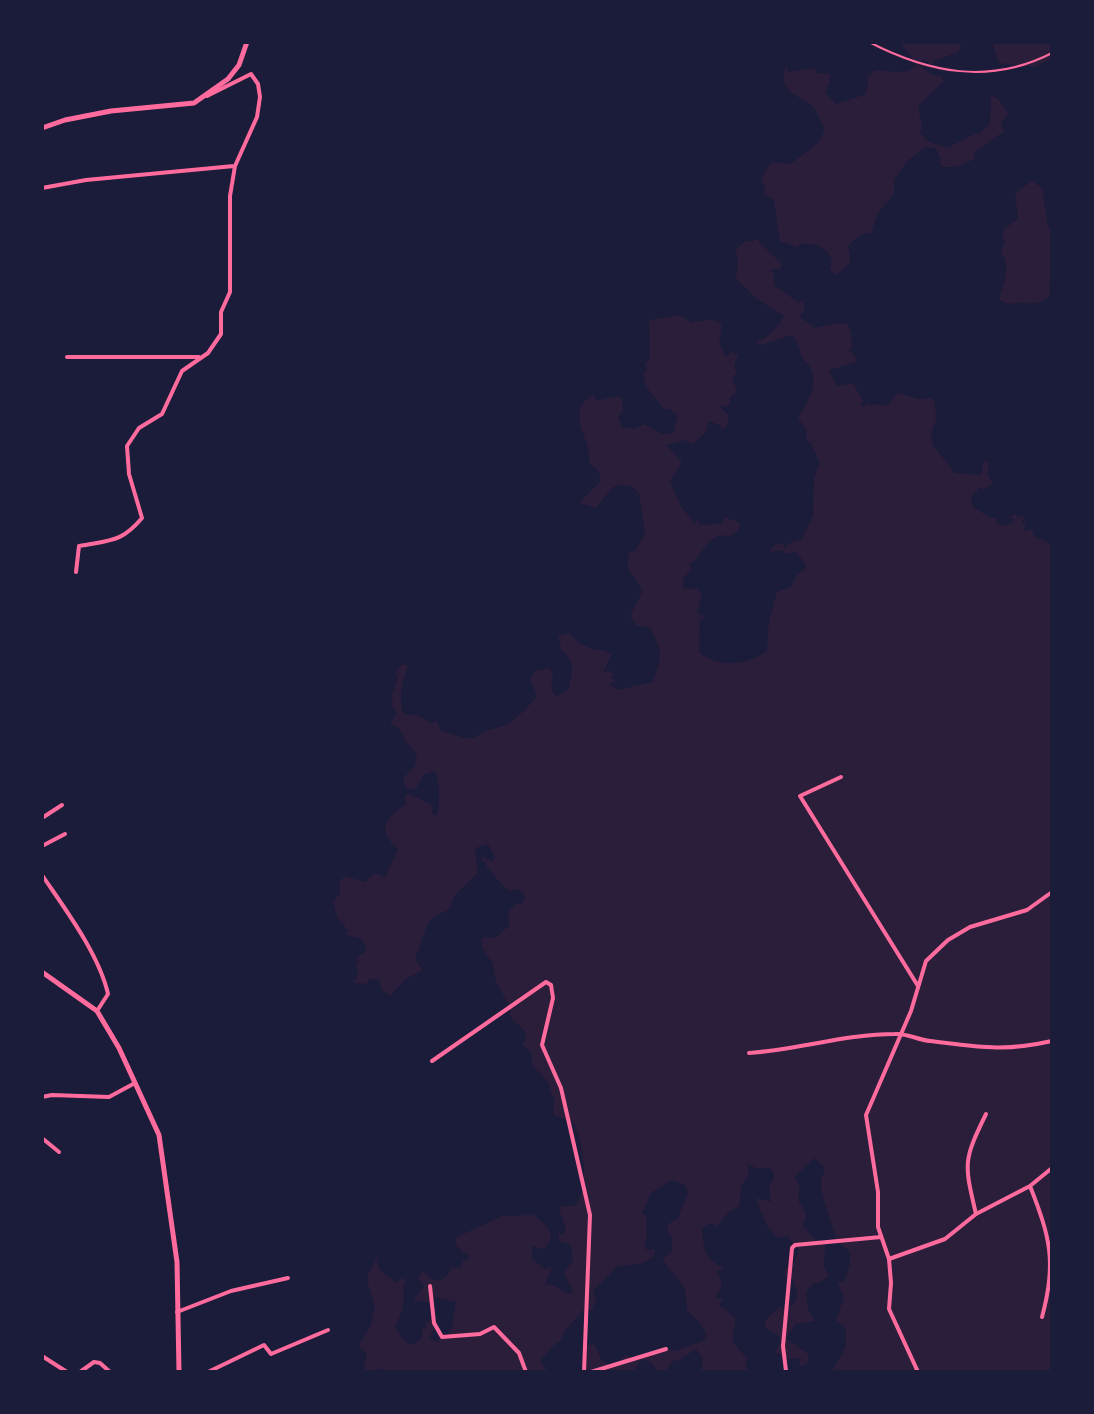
<!DOCTYPE html>
<html>
<head>
<meta charset="utf-8">
<style>
  body { margin:0 }
  #map { position:relative; width:1094px; height:1414px; overflow:hidden; background:#1b1b3a; font-family:"PT Serif",serif }
  canvas { display:block }
  .frame { position:absolute; inset:0; border:44px solid #1b1b3a; pointer-events:none }
</style>
</head>
<body>
<div id="map">
<canvas width="1094" height="1414"></canvas>
<div class="frame"></div>
</div>
<script>
const context = document.querySelector('canvas').getContext('2d');
context.lineJoin = 'round';
function paint(path, color) { context.fillStyle = color; context.fill(path, 'evenodd'); }
function trace(path, color, width, dash) { context.strokeStyle = color; context.lineWidth = width; context.lineCap = dash ? 'butt' : 'round'; context.setLineDash(dash || []); context.stroke(path); }
paint(new Path2D(`
  M 899,42 L 963,42 L 958,52 L 934,61 L 934,64 L 928,64 L 929,62 L 923,59 L 918,64 L 932,75 L 941,76 L 944,81 C 935,91 926,96 918,108 L 922,125 L 920,132 L 927,141 L 947,148 L 977,133 L 979,134 L 990,124 L 991,96 L 997,98 L 1008,112 L 1001,125 L 1005,132 C 995,135 986,146 975,152 L 974,159 C 965,164 951,170 941,166 L 940,157 L 935,148 L 926,147 L 907,161 L 894,180 L 894,194 L 878,213 L 871,233 C 861,233 854,239 848,247 C 853,262 849,267 836,275 L 830,269 L 832,260 C 825,246 815,243 800,244 L 798,247 L 780,241 L 774,201 L 763,193 L 766,189 L 761,178 L 772,162 L 791,164 C 805,152 818,148 825,129 C 820,122 818,111 812,106 C 797,94 777,92 786,66 L 789,72 L 814,68 L 818,73 L 830,74 L 830,82 L 825,92 L 836,104 L 867,94 L 865,92 L 868,88 L 867,78 L 875,70 C 890,70 907,77 917,64 Z
  M 992,42 L 1052,42 L 1052,59 L 1035,67 L 999,63 Z
  M 1032,181 L 1042,188 L 1048,226 L 1052,228 L 1052,278 L 1048,282 L 1052,284 C 1050,302 1040,305 1025,303 C 1013,302 1010,307 999,299 C 1003,285 1012,265 1001,252 L 1005,241 L 1002,238 L 1004,229 L 1018,219 L 1015,193 Z
  M 756,239 L 782,264 L 780,269 L 773,269 L 770,272 L 774,273 L 774,285 L 799,303 L 804,300 L 804,309 L 800,317 L 815,328 L 839,323 L 847,324 L 851,332 L 852,346 L 849,351 L 855,355 L 856,362 L 829,370 L 837,386 L 853,383 L 863,401 L 860,404 L 863,407 L 867,404 L 885,405 L 885,408 L 898,393 L 919,399 L 931,398 L 935,402 L 936,421 L 931,434 L 933,445 L 955,473 L 981,475 L 984,460 L 989,462 L 988,475 L 993,483 L 984,489 L 976,487 L 979,491 L 975,492 L 971,500 L 973,507 L 989,517 L 998,519 L 995,522 L 1003,526 L 1013,523 L 1014,518 L 1008,519 L 1015,514 L 1019,519 L 1019,515 L 1026,518 L 1022,521 L 1023,524 L 1026,524 L 1023,532 L 1032,529 L 1034,536 L 1052,544 L 1052,1372 L 831,1372 L 846,1347 L 846,1328 L 836,1320 L 844,1298 L 838,1283 L 845,1280 L 850,1264 L 850,1252 L 842,1245 L 837,1243 C 834,1228 819,1193 821,1180 C 822,1176 824,1172 825,1168 L 814,1158 L 794,1177 C 801,1183 800,1191 798,1200 L 807,1215 L 803,1225 L 812,1237 L 825,1243 L 824,1267 L 829,1276 L 819,1283 L 814,1283 L 806,1292 L 808,1309 L 815,1321 L 796,1324 L 786,1338 L 808,1354 L 809,1363 L 799,1367 L 800,1358 L 789,1359 L 775,1352 L 781,1342 L 779,1336 L 765,1328 C 764,1316 773,1315 779,1307 L 784,1309 L 794,1304 L 798,1294 L 792,1278 L 785,1277 L 785,1269 L 794,1263 L 799,1250 L 787,1236 L 778,1238 L 767,1226 L 757,1202 L 757,1198 L 771,1202 L 769,1186 L 775,1176 L 770,1168 L 756,1168 L 747,1164 L 749,1175 L 742,1184 L 739,1206 L 728,1213 L 717,1226 L 710,1223 L 702,1228 C 704,1248 703,1257 723,1268 L 723,1271 L 717,1270 L 722,1285 L 715,1299 L 724,1298 L 719,1303 L 720,1306 L 736,1318 C 732,1345 728,1337 748,1359 L 745,1365 L 748,1369 L 739,1372 L 701,1372 L 703,1359 L 696,1349 L 680,1360 L 673,1361 L 665,1372 L 656,1372 L 653,1364 L 642,1359 L 664,1348 L 675,1351 L 705,1340 L 706,1333 L 700,1323 L 687,1310 L 685,1289 L 662,1259 L 672,1251 L 672,1237 L 667,1232 L 668,1224 L 678,1218 L 688,1193 L 685,1185 L 672,1180 L 651,1193 L 642,1213 L 648,1216 L 646,1219 L 647,1237 L 644,1246 L 647,1250 L 655,1249 L 654,1257 L 640,1264 L 618,1266 L 593,1291 L 596,1300 L 591,1311 L 586,1307 C 577,1318 563,1330 560,1342 L 556,1343 L 541,1359 L 541,1364 L 549,1372 L 385,1372 L 382,1368 L 376,1372 L 366,1372 L 364,1365 L 367,1354 L 359,1346 L 371,1324 L 375,1306 L 367,1281 L 369,1272 L 378,1256 C 375,1274 386,1273 397,1283 L 403,1277 L 406,1283 L 403,1286 C 406,1302 402,1312 395,1327 C 399,1335 404,1342 413,1345 L 423,1336 L 421,1327 L 426,1328 L 425,1322 L 431,1320 L 434,1329 L 429,1338 L 438,1342 L 442,1333 L 447,1336 L 452,1326 L 456,1302 L 435,1297 L 431,1303 L 413,1300 L 424,1286 L 418,1278 L 422,1272 L 426,1273 C 435,1285 446,1281 452,1267 L 460,1268 L 463,1261 L 469,1259 L 469,1254 L 463,1253 L 455,1244 L 457,1237 L 502,1216 L 534,1215 C 544,1224 553,1228 550,1243 L 547,1243 L 545,1250 L 532,1246 L 532,1259 L 545,1269 L 552,1268 L 545,1284 L 555,1286 L 569,1294 L 573,1292 L 564,1273 L 573,1260 L 571,1245 L 561,1241 L 560,1245 L 558,1233 L 563,1235 L 566,1229 L 560,1212 L 561,1206 L 575,1206 C 591,1186 583,1143 573,1121 L 555,1116 L 553,1112 L 555,1100 L 550,1092 L 550,1084 L 532,1065 L 532,1053 L 522,1044 L 526,1039 L 525,1031 L 511,1018 L 509,1005 L 496,982 L 492,962 L 482,948 L 481,941 L 484,937 L 495,938 L 510,925 L 508,913 L 516,903 L 521,904 L 525,900 L 523,892 L 515,889 L 510,892 C 498,881 490,871 481,858 L 482,856 L 493,862 L 495,857 L 488,844 L 475,848 L 478,873 L 456,894 L 448,910 L 432,918 L 427,925 L 415,959 L 423,970 L 406,979 L 390,996 L 382,990 L 379,979 L 371,979 L 365,984 L 353,983 L 358,975 L 356,964 L 359,962 L 356,958 L 367,950 L 362,939 L 346,935 L 348,929 L 344,930 L 345,925 L 338,919 L 333,902 L 340,893 L 339,882 L 345,876 L 364,882 L 375,873 L 385,877 L 398,849 C 394,845 385,837 385,832 C 383,820 398,809 406,804 L 405,795 L 410,793 C 418,800 426,800 433,806 L 431,813 L 437,816 C 440,807 440,779 435,771 L 425,774 L 416,788 L 407,790 L 403,778 L 415,766 L 417,755 L 406,742 L 399,728 L 390,724 L 397,712 L 393,708 L 392,695 L 399,674 L 394,675 L 402,664 L 408,666 C 403,681 397,698 404,714 L 419,716 L 432,723 L 437,720 L 440,730 L 464,738 L 474,738 L 483,732 L 506,725 L 524,711 L 537,696 L 530,679 L 535,671 L 549,668 L 553,674 L 551,689 L 556,696 L 568,690 C 572,675 577,661 562,651 L 558,636 L 570,633 C 575,642 593,652 604,650 L 611,655 L 603,673 L 609,670 L 614,675 L 611,678 L 617,680 L 609,684 L 617,690 L 653,682 C 663,652 662,656 651,628 L 636,625 L 630,616 L 642,592 C 636,572 623,577 630,551 L 635,551 L 645,534 L 639,493 L 631,486 L 620,485 L 613,487 L 596,508 L 579,503 L 601,481 L 598,470 L 589,464 C 594,444 569,421 584,402 C 586,399 590,397 593,394 L 596,401 L 618,396 L 622,399 L 623,411 L 618,417 L 622,427 L 635,429 L 644,424 L 662,434 L 673,433 L 678,416 L 669,409 L 664,409 C 655,397 645,390 643,374 L 647,370 L 645,364 L 650,359 L 649,320 L 680,315 L 692,323 C 702,320 714,317 722,324 L 719,345 L 722,347 L 724,355 L 727,357 L 731,352 L 738,354 L 734,367 L 737,372 L 732,381 L 737,389 L 736,393 L 730,397 L 730,405 L 720,406 L 729,416 L 726,428 L 721,430 L 721,426 L 709,421 L 705,433 L 693,444 L 684,440 L 666,445 L 682,462 L 670,481 L 680,505 L 695,524 L 699,518 L 699,525 L 721,524 L 725,517 L 740,523 L 738,531 L 729,537 L 722,535 C 700,542 707,553 689,564 L 692,569 L 683,578 L 683,588 L 697,589 L 702,594 L 697,612 L 706,619 L 700,619 L 699,652 C 718,669 748,665 767,651 L 769,621 L 777,592 L 791,587 L 797,575 L 806,568 L 805,563 L 796,552 L 784,554 L 783,550 L 769,552 L 776,543 L 783,544 L 785,549 L 787,544 L 802,539 L 813,515 L 814,477 L 820,464 L 812,445 L 806,440 L 807,431 L 798,418 C 806,404 819,386 811,369 C 806,357 809,369 803,358 C 798,349 800,343 791,335 L 759,346 L 756,342 C 768,338 779,326 784,316 L 757,299 L 736,279 L 738,263 L 736,249 L 747,240 L 750,242 Z
  M 587,1345 L 595,1345 L 601,1359 L 609,1366 L 618,1364 L 625,1355 L 639,1360 L 639,1364 L 632,1372 L 586,1372 L 582,1361 Z`), '#2a1e3b');
trace(new Path2D(`
  M 869,42 C 929,73 990,85 1052,53`), '#ff6b9d', 2);
trace(new Path2D(`
  M 42,188 L 86,180 L 234,166
  M 67,357 L 199,357
  M 76,572 L 79,546 C 110,540 121,543 142,518 L 129,474 L 127,446 L 139,428 L 162,414 L 182,371 L 208,353 L 221,334 L 221,312 L 230,292 L 230,196 L 235,166 L 257,117 L 260,97 L 258,84 L 251,74 L 207,96
  M 841,777 L 800,796 L 918,986
  M 42,818 L 62,805
  M 42,846 L 65,834
  M 42,875 C 65,909 99,954 108,994 L 97,1011
  M 749,1053 C 798,1050 845,1034 895,1034 C 907,1033 918,1040 930,1041 C 979,1047 1003,1052 1052,1041
  M 432,1061 L 546,982 L 551,985 L 553,998 L 542,1045 L 561,1088 L 590,1215 L 584,1372
  M 42,1097 L 52,1095 L 109,1097 L 135,1083
  M 42,1138 L 59,1152
  M 1030,1186 C 1050,1237 1057,1262 1042,1317
  M 976,1214 C 964,1163 963,1161 986,1114
  M 889,1259 L 945,1239 L 976,1214 L 1030,1186 L 1052,1168
  M 430,1286 L 434,1323 L 442,1337 L 480,1334 L 494,1327 L 519,1353 L 526,1372
  M 177,1312 L 231,1291 L 288,1278
  M 42,1356 L 67,1372
  M 786,1371 L 783,1346 L 792,1248 L 795,1245 L 881,1237
  M 80,1372 L 94,1362 L 100,1363 L 110,1372
  M 208,1372 L 264,1345 L 271,1354 L 328,1330
  M 591,1372 L 666,1349
  M 918,1372 L 889,1309 L 891,1283 L 889,1259 L 878,1227 L 878,1192 L 866,1115 L 911,1011 L 926,961 L 948,940 L 970,927 L 1027,910 L 1052,892`), '#ff6b9d', 4);
trace(new Path2D(`
  M 42,972 L 97,1011 L 119,1048 L 159,1135 L 177,1262 L 179,1372`), '#ff6b9d', 5);
trace(new Path2D(`
  M 42,128 L 65,120 L 111,111 L 194,103 L 228,79 L 239,65 L 247,42`), '#ff6b9d', 5);
</script>
</body>
</html>
